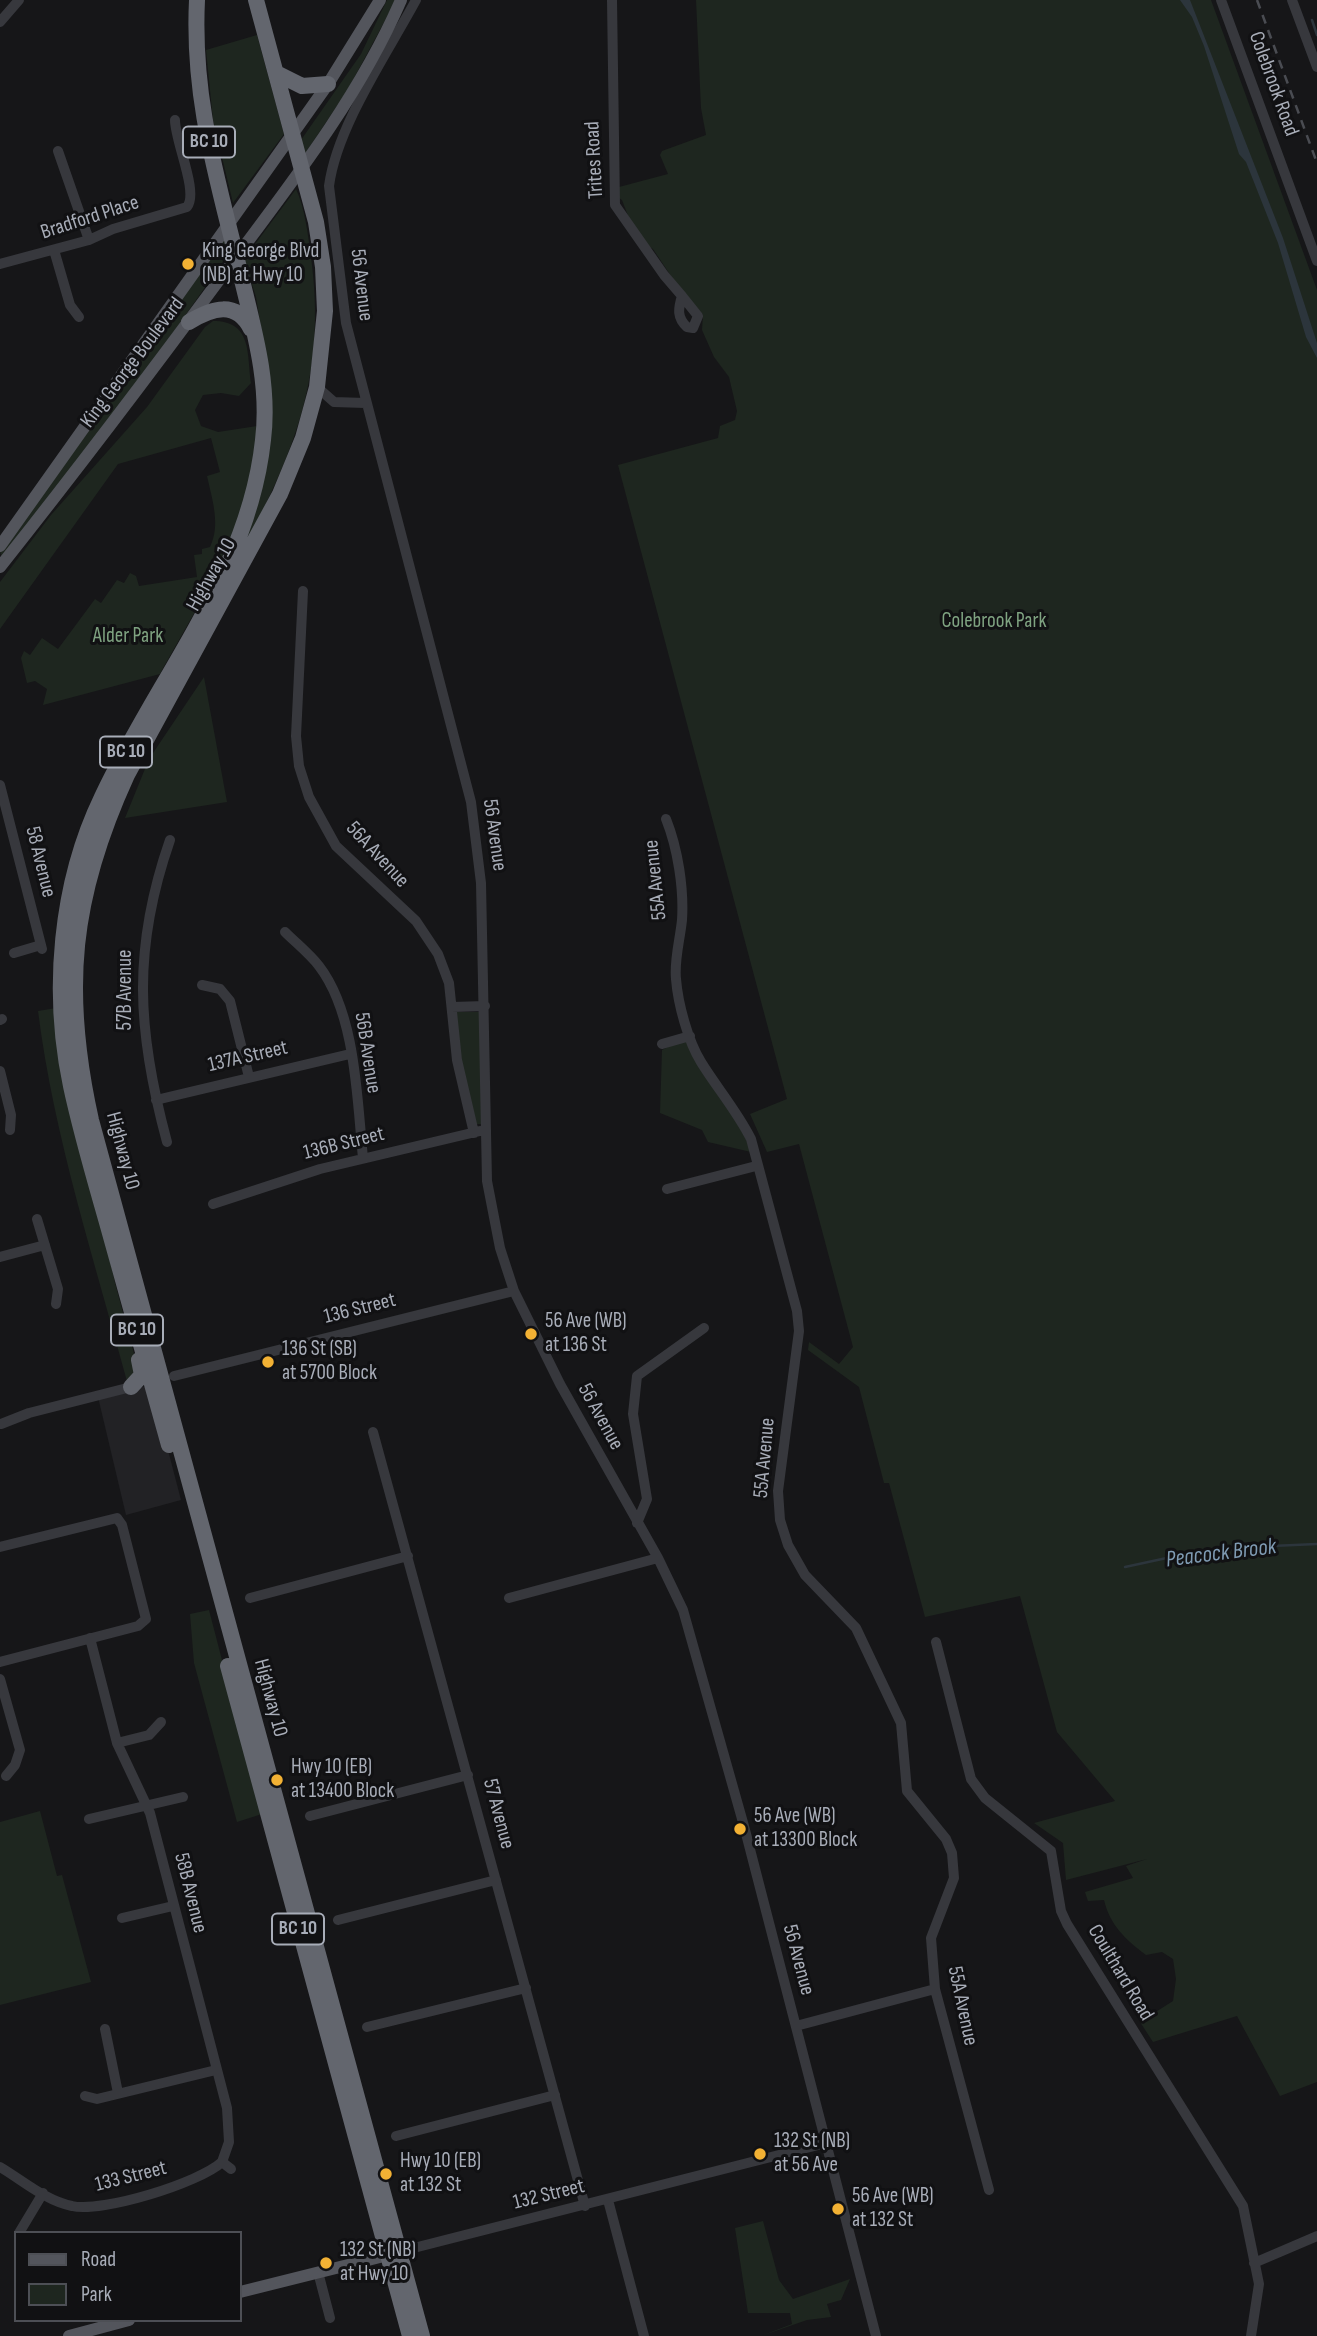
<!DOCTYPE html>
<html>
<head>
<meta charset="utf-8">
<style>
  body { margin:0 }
  #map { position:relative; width:1317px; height:2336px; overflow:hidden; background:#161618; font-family:"Sofia Sans Condensed",sans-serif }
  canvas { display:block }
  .legend { position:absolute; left:14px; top:2231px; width:228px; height:91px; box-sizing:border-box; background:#111113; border:2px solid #4d4f55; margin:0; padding:9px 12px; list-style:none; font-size:21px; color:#a8adb8 }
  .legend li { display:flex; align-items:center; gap:14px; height:35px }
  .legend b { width:35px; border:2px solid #4d4f55 }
</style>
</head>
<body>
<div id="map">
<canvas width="1317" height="2336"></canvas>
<ul class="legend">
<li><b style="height:9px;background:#53555c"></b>Road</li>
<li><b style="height:19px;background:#1e261f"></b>Park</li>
</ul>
</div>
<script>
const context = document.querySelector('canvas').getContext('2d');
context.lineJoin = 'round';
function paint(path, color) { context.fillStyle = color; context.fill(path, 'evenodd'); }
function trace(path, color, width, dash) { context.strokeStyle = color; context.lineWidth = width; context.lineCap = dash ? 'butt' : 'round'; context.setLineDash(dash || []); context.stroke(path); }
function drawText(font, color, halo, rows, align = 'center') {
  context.font = font + ' "Sofia Sans Condensed",sans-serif'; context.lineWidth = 6; context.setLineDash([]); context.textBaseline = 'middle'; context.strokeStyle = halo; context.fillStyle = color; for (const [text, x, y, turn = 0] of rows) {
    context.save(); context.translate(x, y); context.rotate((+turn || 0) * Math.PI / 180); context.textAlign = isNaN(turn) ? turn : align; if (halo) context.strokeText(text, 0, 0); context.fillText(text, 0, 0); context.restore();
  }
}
paint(new Path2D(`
  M 151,1385 L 181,1500 L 126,1515 L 98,1397 Z`), '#222225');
paint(new Path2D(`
  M 387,0 L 396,0 L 347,91 L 304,155 L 301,140 L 361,54 Z
  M 696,0 L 1211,0 L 1317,290 L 1317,2082 L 1280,2096 L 1237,2016 L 1153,2042 L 1140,2022 L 1173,2001 L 1176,1979 L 1173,1959 L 1162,1952 L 1146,1955 C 1125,1939 1110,1925 1104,1900 L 1088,1901 L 1085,1892 L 1133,1878 L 1126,1866 L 1147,1859 L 1066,1880 L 1063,1843 L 1034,1823 L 1115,1801 L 1057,1732 L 1020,1596 L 925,1617 L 889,1483 L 884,1483 L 859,1387 L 808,1350 L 809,1342 L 839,1364 L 853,1347 L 799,1144 L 767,1152 L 750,1114 L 787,1099 L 618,465 L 718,438 L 720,426 L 735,420 L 737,411 L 729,377 L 714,357 L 702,330 L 703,315 L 677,285 L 653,249 L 637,239 L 622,200 L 617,197 L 619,187 L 668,174 L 660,155 L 662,151 L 706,135 L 701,108 Z
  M 257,35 L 284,134 L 233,203 L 213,120 L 206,50 Z
  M 296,189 C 305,208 308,235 311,257 C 327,376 294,453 239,557 L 258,502 L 270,440 L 267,364 L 256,297 L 244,259 Z
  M 224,237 L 229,253 L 140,380 L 3,560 L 0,552 L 99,417 Z
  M 213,321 C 252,321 247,353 251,383 L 239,396 L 221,393 L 203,395 L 195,410 L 201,426 L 218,432 L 257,426 C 256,517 202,598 160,674 L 43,705 L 47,689 L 35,681 L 27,683 L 21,658 L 24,651 L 30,655 L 42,638 L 58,649 L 95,599 L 101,603 L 117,580 L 124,583 L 130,573 L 136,576 L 139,586 L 197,577 L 194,555 L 202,554 L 202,549 L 210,547 C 221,525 212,499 207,476 L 220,472 L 211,438 L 118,464 L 0,629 L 0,582 L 51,515 L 147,407 L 205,327 Z
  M 204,677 L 227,802 L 125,818 L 149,759 Z
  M 56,1008 L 115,1283 L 137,1365 L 128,1385 C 95,1262 54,1138 38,1011 Z
  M 456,1012 L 480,1012 L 482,1124 L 475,1124 L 462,1064 Z
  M 688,1037 L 738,1119 L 751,1152 L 708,1142 L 702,1130 L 660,1113 L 662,1050 Z
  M 209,1610 L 262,1814 L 237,1822 L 194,1663 L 190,1614 Z
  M 40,1811 L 57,1876 L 62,1875 L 91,1982 L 0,2005 L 0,1822 Z
  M 763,2221 L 779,2280 L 793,2299 L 850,2279 L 841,2300 L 827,2304 L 831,2317 L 807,2320 L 761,2336 L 792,2324 L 790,2313 L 748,2313 L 735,2228 Z`), '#1e261f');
paint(new Path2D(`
  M 1180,0 L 1190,0 L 1283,238 L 1317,343 L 1317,358 L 1306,337 L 1278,243 L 1246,162 L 1239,154 L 1204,46 L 1192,17 Z`), '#2c353c');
trace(new Path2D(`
  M 1312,20 L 1317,35
  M 1125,1567 L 1176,1556 L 1249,1547 L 1317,1544`), '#2c353c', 2.5);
trace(new Path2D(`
  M 416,0 C 387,54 337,126 329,186 L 346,323 L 471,802 L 481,883 L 487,1181 L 500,1248 L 514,1291 L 560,1384 L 658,1558 L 683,1610 L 744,1826 L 876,2336
  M 612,0 L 615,205 L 664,275 L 682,296 C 678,309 677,318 687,327 L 693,328 L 698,316 L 682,296
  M 1221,0 L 1317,261
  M 1292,0 L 1317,67
  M 0,22 L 19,0
  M 58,151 L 89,240
  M 54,250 L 70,305 L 79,317
  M 0,264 L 89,240 L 113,229 L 187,207 C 199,192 175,142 175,120
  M 317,387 L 334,402 L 365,403
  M 303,591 L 296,736 L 299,766 L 309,797 L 336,846 L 416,921 L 438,954 L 449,983 L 457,1060 L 474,1133
  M 0,785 L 42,949
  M 666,819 C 678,849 684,889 682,920 C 680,940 674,960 676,979 C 678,1004 688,1041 701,1062 C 717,1088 737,1111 751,1139 L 797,1311 L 799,1331 L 778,1491 L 780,1520 L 788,1545 L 805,1575 L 856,1628 L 901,1723 L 907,1791 L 946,1839 L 952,1853 L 954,1878 L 931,1938 L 935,1989 L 989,2190
  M 285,932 C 296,943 310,954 319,966 C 356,1014 357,1099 363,1158
  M 14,953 L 41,945
  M 202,985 L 220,989 L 230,1001 L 249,1077
  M 452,1007 L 485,1006
  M 0,1020 L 2,1019
  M 662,1044 L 690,1036
  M 0,1071 L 11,1115 L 10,1130
  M 156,1100 L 350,1054
  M 167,1142 C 137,1031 132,949 170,840
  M 667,1189 L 756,1166
  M 213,1204 L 320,1169 L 480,1131
  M 37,1219 L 58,1289 L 56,1304
  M 0,1257 L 45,1245
  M 174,1376 L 514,1291
  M 1,1424 L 29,1413 L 131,1387
  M 373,1432 L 585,2206
  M 637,1523 L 647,1499 L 633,1414 L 637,1376 L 704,1328
  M 0,1547 L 117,1518 L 122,1525 L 146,1619 L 138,1626 L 0,1662
  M 250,1598 L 408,1556
  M 509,1598 L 658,1558
  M 90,1638 L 117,1743 L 150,1813 L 227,2108 L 229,2142 L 222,2162
  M 936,1642 L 971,1779 L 985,1798 L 1051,1851 L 1061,1911 L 1067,1924 L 1243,2206 L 1259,2284 L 1251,2336
  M 0,1679 L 20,1750 L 15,1765 L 6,1776
  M 117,1743 L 149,1735 L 161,1722
  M 310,1816 L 468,1775
  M 89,1819 L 183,1797
  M 122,1918 L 173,1906
  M 338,1920 L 496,1880
  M 796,2026 L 935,1989
  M 367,2027 L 526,1988
  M 105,2029 L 118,2093
  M 85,2096 L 97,2099 L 216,2070
  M 396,2136 L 555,2095
  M 0,2167 C 22,2180 46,2201 72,2206 C 102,2213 199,2183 222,2162 L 231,2169
  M 608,2200 L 644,2336
  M 19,2233 L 43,2193
  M 398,2252 L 826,2143
  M 1254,2263 L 1317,2236
  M 318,2272 L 330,2318`), '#37383d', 10);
trace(new Path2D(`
  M 0,546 L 328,84 L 380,0
  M 0,567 C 77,470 152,371 225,272 C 289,186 358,99 401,0
  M 240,2292 L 396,2253
  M 69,2336 L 129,2320`), '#53555c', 12);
trace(new Path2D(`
  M 256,0 L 316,222 L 323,267 L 325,311 L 317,387 L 303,438 L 280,494 L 127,775 C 71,897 62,990 91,1120 L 422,2336
  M 276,73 L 302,86 L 328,84
  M 189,322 C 212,308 236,300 251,329
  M 131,1387 L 142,1375 L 139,1360
  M 169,1445 C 149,1372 128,1299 108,1226 C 95,1180 81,1133 71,1086 C 51,992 60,884 102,797 C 157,679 249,573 263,440 C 270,384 254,330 241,276 C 218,180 192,101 197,0
  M 228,1666 L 410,2336`), '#63666e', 16);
trace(new Path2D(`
  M 1257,0 L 1317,163`), '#4a4c52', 2.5, [9, 7]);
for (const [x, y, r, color] of [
  [188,264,7,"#f2b134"],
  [531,1334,7,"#f2b134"],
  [268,1362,7,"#f2b134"],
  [277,1780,7,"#f2b134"],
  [740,1829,7,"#f2b134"],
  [760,2154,7,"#f2b134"],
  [386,2174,7,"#f2b134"],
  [838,2209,7,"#f2b134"],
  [326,2263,7,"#f2b134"]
]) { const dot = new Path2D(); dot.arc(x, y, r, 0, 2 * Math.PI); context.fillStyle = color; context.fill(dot); trace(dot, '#111113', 2.5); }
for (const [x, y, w] of [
  [209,142,52],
  [126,752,52],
  [137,1330,52],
  [298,1929,52]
]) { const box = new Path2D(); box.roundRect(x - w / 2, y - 15.5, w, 31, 5); context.fillStyle = '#111113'; context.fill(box); trace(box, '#a8adb8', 2); }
drawText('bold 19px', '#a8adb8', null, [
  ["BC 10",209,142],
  ["BC 10",126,752],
  ["BC 10",137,1330],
  ["BC 10",298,1929]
]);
drawText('21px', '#a8adb8', '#111113', [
  ["Colebrook Road",1273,84,70],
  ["Trites Road",595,160,-93],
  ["Bradford Place",90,218,-18],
  ["56 Avenue",361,285,83],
  ["King George Boulevard",133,363,-53],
  ["Highway 10",212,575,-61],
  ["56 Avenue",494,835,82],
  ["56A Avenue",377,855,47],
  ["58 Avenue",40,862,76],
  ["55A Avenue",656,880,-96],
  ["57B Avenue",126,990,-90],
  ["56B Avenue",367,1053,81],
  ["137A Street",248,1057,-13],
  ["136B Street",344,1144,-14],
  ["Highway 10",122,1151,75],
  ["136 Street",360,1309,-14],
  ["56 Avenue",600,1417,61],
  ["55A Avenue",765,1458,-85],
  ["Highway 10",270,1698,75],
  ["57 Avenue",498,1814,75],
  ["58B Avenue",190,1893,76],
  ["56 Avenue",798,1960,75],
  ["Coulthard Road",1120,1973,59],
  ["55A Avenue",962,2006,78],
  ["133 Street",131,2177,-14],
  ["132 Street",549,2195,-14]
]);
drawText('21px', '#a8adb8', '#111113', [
  ["King George Blvd",202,252],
  ["(NB) at Hwy 10",202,276],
  ["56 Ave (WB)",545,1322],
  ["at 136 St",545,1346],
  ["136 St (SB)",282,1350],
  ["at 5700 Block",282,1374],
  ["Hwy 10 (EB)",291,1768],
  ["at 13400 Block",291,1792],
  ["56 Ave (WB)",754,1817],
  ["at 13300 Block",754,1841],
  ["132 St (NB)",774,2142],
  ["at 56 Ave",774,2166],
  ["Hwy 10 (EB)",400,2162],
  ["at 132 St",400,2186],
  ["56 Ave (WB)",852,2197],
  ["at 132 St",852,2221],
  ["132 St (NB)",340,2251],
  ["at Hwy 10",340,2275]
], 'left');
drawText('21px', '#7fa381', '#111113', [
  ["Colebrook Park",994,622],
  ["Alder Park",128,637]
]);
drawText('italic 23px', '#7f9bb3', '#111113', [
  ["Peacock Brook",1221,1554,-7]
]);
</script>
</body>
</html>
